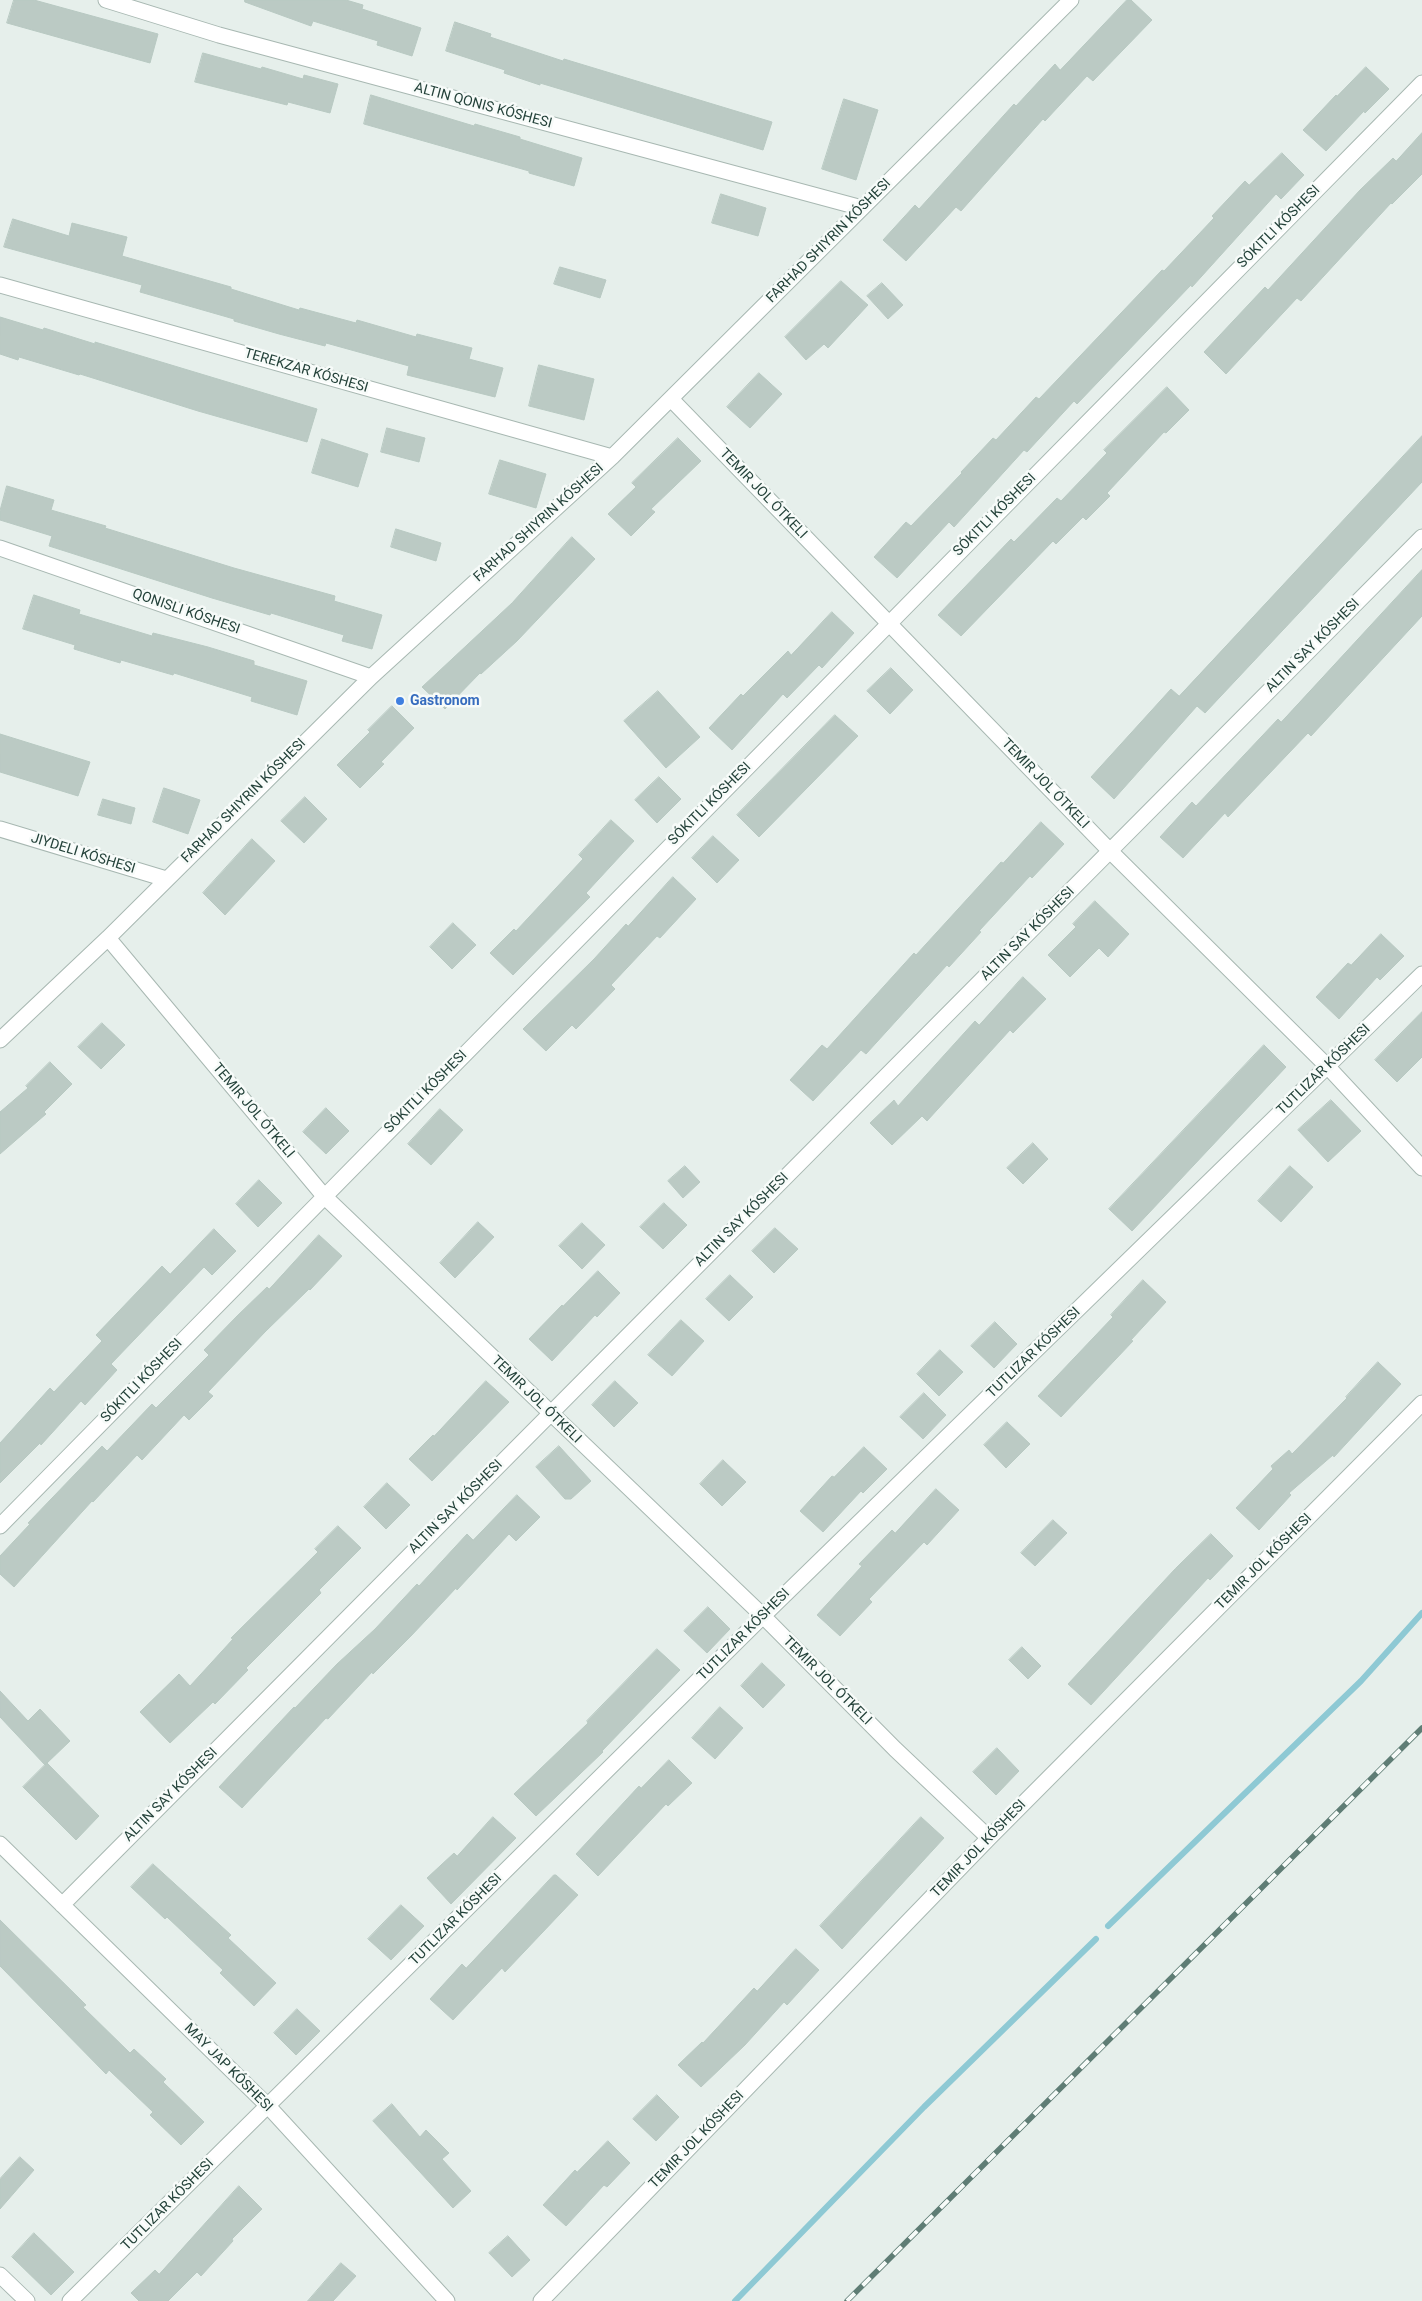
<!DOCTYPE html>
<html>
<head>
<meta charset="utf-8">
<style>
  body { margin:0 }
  canvas { display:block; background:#e6efeb }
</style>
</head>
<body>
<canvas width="1422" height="2301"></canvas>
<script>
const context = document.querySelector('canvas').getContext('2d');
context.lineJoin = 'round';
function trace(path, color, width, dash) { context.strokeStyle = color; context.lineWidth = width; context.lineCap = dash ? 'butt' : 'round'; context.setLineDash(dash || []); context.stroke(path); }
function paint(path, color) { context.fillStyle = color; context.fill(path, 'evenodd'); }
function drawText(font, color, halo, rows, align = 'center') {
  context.font = font + ' Roboto,sans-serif'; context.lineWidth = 5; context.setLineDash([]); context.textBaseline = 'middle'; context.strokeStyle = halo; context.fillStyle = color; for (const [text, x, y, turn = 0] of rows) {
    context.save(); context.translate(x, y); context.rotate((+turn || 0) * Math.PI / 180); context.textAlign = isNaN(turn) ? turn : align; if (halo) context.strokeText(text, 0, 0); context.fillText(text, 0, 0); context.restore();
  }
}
trace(new Path2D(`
  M 1108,1926 L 1361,1681 L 1422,1613
  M 735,2301 L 924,2107 L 1096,1939`), '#8ec9d4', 6);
const building = new Path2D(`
  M 14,0 L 34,0 L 158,34 L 150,63 L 7,23 Z
  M 245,0 L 346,0 L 363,5 L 362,9 L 421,28 L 412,56 L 377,45 L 378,41 L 313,21 L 311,26 L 245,2 Z
  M 1127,0 L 1131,0 L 1152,20 L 1093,81 L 1087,76 L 1045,121 L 1043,119 L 961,211 L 956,207 L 906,261 L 883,240 L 915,205 L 919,209 L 1014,104 L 1016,106 L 1055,64 L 1060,70 Z
  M 455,22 L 491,34 L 490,37 L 563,61 L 564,59 L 772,122 L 763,150 L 540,83 L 540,85 L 504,73 L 505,70 L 446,51 Z
  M 203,53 L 261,69 L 262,67 L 303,79 L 304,75 L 338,84 L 330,113 L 288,102 L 287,105 L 195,82 Z
  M 1366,67 L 1389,89 L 1365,113 L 1364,111 L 1326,151 L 1303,130 L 1336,95 L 1337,96 Z
  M 371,95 L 474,126 L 475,124 L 520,137 L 520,139 L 582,158 L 574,186 L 529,173 L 529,171 L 364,124 Z
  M 844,99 L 878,110 L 856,180 L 822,169 Z
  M 1422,133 L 1422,174 L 1392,204 L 1391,203 L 1301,301 L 1297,298 L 1226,374 L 1204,352 L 1265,287 L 1268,290 L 1360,190 L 1393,158 L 1396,161 Z
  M 1282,153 L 1304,175 L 1281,199 L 1276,194 L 1192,287 L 1191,285 L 1077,404 L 1074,401 L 1027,452 L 1024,450 L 954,527 L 949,522 L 897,578 L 874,557 L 906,522 L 911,526 L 962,473 L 961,472 L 993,438 L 996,440 L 1036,397 L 1039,399 L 1162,270 L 1164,271 L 1214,218 L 1212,216 L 1245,181 L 1249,185 Z
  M 721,194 L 766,208 L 758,236 L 712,223 Z
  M 13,219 L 69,236 L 72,223 L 127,237 L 122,256 L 231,287 L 231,289 L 299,310 L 300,308 L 356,323 L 357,320 L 416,337 L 417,334 L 472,348 L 469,359 L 503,368 L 495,397 L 407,375 L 409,366 L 326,343 L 325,346 L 279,334 L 234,321 L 234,319 L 140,292 L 142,285 L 4,247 Z
  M 560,267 L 606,280 L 600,298 L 554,284 Z
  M 841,281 L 868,305 L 828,348 L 824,344 L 806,360 L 785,337 Z
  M 882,283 L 903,305 L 888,319 L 867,296 Z
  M 0,317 L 43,330 L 44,328 L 95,344 L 95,342 L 317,409 L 307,442 L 198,411 L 80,374 L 79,375 L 19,357 L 18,360 L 0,354 Z
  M 539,365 L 594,379 L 584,420 L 529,406 Z
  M 759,373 L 782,394 L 750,428 L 727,407 Z
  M 1167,387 L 1189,410 L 1166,433 L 1164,432 L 1107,493 L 1110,496 L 1086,520 L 1083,517 L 1056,544 L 1053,541 L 961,636 L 938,615 L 1011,539 L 1014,542 L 1057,498 L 1061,501 L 1107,453 L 1104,450 Z
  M 387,428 L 425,438 L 419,462 L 381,452 Z
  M 1422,436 L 1422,482 L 1205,713 L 1197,706 L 1114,799 L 1091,777 L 1171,689 L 1179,696 Z
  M 678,438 L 701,461 L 651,509 L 655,512 L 631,536 L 608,514 L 636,487 L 632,483 Z
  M 322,439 L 368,454 L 358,487 L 312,473 Z
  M 500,460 L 546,474 L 536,508 L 489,494 Z
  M 7,486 L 54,500 L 51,510 L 106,526 L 105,528 L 234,568 L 335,596 L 334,601 L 382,615 L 372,649 L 342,641 L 344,635 L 271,613 L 270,615 L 212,598 L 49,546 L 52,536 L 0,520 L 0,511 Z
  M 396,529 L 441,543 L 436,561 L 391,547 Z
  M 572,537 L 595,559 L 517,641 L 481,674 L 480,673 L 445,709 L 422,687 L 512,603 Z
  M 1422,570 L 1422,616 L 1311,736 L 1308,733 L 1228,817 L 1225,813 L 1183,858 L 1160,837 L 1192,802 L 1196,806 L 1278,719 L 1281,722 Z
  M 34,595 L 80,610 L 79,614 L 152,636 L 153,633 L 208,647 L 254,661 L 254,665 L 307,681 L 297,715 L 251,701 L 252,697 L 174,673 L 173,675 L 121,660 L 120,663 L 74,649 L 75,645 L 23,629 Z
  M 832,612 L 854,633 L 822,668 L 819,665 L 787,698 L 783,694 L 732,750 L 709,728 L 741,694 L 743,696 L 788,651 L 791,655 Z
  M 891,668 L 913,690 L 890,714 L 867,691 Z
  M 658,691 L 700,737 L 666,768 L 624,721 Z
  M 392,706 L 414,728 L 381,762 L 384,764 L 360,788 L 337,765 L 370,732 L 368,730 Z
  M 835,715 L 858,736 L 759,837 L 737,815 Z
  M 0,734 L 90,762 L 78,796 L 0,772 Z
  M 659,777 L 681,799 L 657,823 L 635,800 Z
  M 164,788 L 200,800 L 188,834 L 153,822 Z
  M 305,797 L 327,819 L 304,843 L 281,821 Z
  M 103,799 L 135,808 L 131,824 L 98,815 Z
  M 611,820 L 634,841 L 586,893 L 590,897 L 513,975 L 490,953 L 514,929 L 516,931 L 583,859 L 579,855 Z
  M 1041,822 L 1064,844 L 1032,878 L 1030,876 L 979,931 L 981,932 L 949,967 L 947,965 L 866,1054 L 861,1050 L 813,1101 L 790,1080 L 822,1045 L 827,1049 L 914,953 L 916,955 L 1001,862 L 1003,863 Z
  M 713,836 L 739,860 L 717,883 L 692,858 Z
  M 252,839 L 275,861 L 225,915 L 203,893 Z
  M 673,877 L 696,899 L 660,938 L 657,936 L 611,985 L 615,989 L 576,1029 L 572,1025 L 546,1051 L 523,1029 L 594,959 L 626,924 L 628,926 Z
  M 1095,901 L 1129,934 L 1108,957 L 1099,948 L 1070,977 L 1048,955 L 1076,927 L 1073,924 Z
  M 453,923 L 476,945 L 452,969 L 430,947 Z
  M 1381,934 L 1404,956 L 1380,980 L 1377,977 L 1339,1019 L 1316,997 L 1348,963 L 1351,965 Z
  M 1023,977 L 1046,999 L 1013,1033 L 1010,1030 L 927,1121 L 922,1116 L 892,1145 L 870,1123 L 894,1100 L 898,1106 L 975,1021 L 979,1025 Z
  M 1422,1012 L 1422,1057 L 1397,1082 L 1375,1060 Z
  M 102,1023 L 125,1045 L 101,1069 L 78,1047 Z
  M 1264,1045 L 1286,1067 L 1132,1231 L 1109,1209 Z
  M 50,1062 L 72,1084 L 44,1112 L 46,1114 L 0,1154 L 0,1112 L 28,1088 L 26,1086 Z
  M 1331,1100 L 1361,1131 L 1328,1162 L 1298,1130 Z
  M 326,1108 L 349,1131 L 326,1154 L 303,1132 Z
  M 440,1109 L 463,1130 L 431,1165 L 408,1144 Z
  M 1033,1143 L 1048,1159 L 1023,1184 L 1007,1168 Z
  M 685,1166 L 700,1182 L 683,1198 L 668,1181 Z
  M 1290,1166 L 1313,1187 L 1281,1222 L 1258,1201 Z
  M 259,1180 L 282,1203 L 258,1227 L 236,1204 Z
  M 664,1203 L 687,1225 L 663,1249 L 640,1227 Z
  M 478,1222 L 494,1237 L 455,1278 L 440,1263 Z
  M 582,1223 L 605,1245 L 582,1269 L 559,1246 Z
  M 775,1228 L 798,1249 L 774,1273 L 752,1251 Z
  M 214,1229 L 236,1251 L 212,1275 L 204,1267 L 111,1364 L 117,1370 L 85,1405 L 81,1401 L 41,1445 L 40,1443 L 0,1483 L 0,1443 L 50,1388 L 54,1392 L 102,1341 L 96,1335 L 162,1266 L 170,1274 Z
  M 319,1235 L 342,1256 L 310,1290 L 309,1289 L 265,1332 L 208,1392 L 213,1396 L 189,1420 L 184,1415 L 142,1460 L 137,1455 L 93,1502 L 92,1501 L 14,1587 L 0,1574 L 0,1556 L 30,1524 L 28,1523 L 102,1446 L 107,1451 L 152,1404 L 156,1408 L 209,1355 L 204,1350 L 237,1316 L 267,1287 L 269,1289 Z
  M 598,1271 L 620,1293 L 597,1317 L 595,1315 L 552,1361 L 529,1339 L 562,1305 L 563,1306 Z
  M 730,1275 L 753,1297 L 729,1321 L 706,1299 Z
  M 1143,1280 L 1166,1302 L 1131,1340 L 1133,1341 L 1061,1417 L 1038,1396 L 1113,1317 L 1111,1315 Z
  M 681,1320 L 704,1341 L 672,1376 L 648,1355 Z
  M 995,1322 L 1017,1344 L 994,1368 L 971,1346 Z
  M 940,1350 L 963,1372 L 939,1396 L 917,1374 Z
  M 1378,1362 L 1401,1384 L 1334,1457 L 1333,1455 L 1289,1493 L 1291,1495 L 1259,1530 L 1236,1508 L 1273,1469 L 1271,1466 L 1289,1450 L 1292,1454 L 1347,1398 L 1346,1397 Z
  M 486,1381 L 509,1402 L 432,1481 L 409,1459 L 433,1435 L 434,1436 Z
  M 615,1381 L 638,1403 L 614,1427 L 592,1405 Z
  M 924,1393 L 946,1415 L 923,1439 L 900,1417 Z
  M 1007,1422 L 1030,1444 L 1006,1468 L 984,1445 Z
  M 559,1446 L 591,1481 L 571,1499 L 565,1499 L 536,1467 Z
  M 864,1447 L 887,1469 L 863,1493 L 861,1491 L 823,1532 L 800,1511 L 832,1476 L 834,1477 Z
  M 723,1460 L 746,1482 L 722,1506 L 700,1484 Z
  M 387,1483 L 410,1505 L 386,1529 L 364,1507 Z
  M 936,1489 L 959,1510 L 927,1545 L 924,1542 L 869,1599 L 872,1602 L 840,1636 L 817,1615 L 862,1566 L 859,1564 L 892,1530 L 895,1533 Z
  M 517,1495 L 540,1517 L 516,1541 L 509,1534 L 457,1590 L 456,1588 L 411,1636 L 373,1674 L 372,1672 L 328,1719 L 326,1718 L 242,1808 L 219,1787 L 294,1707 L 295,1708 L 337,1664 L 375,1629 L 417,1584 L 419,1586 L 467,1534 L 473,1540 Z
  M 1053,1520 L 1067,1533 L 1035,1566 L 1021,1553 Z
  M 338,1526 L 361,1548 L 319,1590 L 321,1593 L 246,1668 L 248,1670 L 215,1704 L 213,1702 L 170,1743 L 140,1712 L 179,1674 L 190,1686 L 233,1639 L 231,1638 L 318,1552 L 315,1549 Z
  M 1211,1534 L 1233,1556 L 1210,1580 L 1208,1578 L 1091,1705 L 1068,1684 L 1175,1569 Z
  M 708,1607 L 730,1629 L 707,1653 L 684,1631 Z
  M 1022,1647 L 1041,1666 L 1028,1679 L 1009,1660 Z
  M 657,1649 L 680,1670 L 602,1751 L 603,1752 L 536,1816 L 514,1794 L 588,1723 L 587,1721 Z
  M 762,1663 L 785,1685 L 763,1708 L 741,1686 Z
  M 0,1691 L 28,1721 L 40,1709 L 70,1741 L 45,1765 L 0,1717 Z
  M 720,1707 L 743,1728 L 715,1759 L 692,1738 Z
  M 997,1748 L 1019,1771 L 996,1795 L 973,1772 Z
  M 669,1760 L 692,1783 L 668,1806 L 666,1804 L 598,1876 L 576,1854 L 639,1786 L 641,1788 Z
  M 47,1763 L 99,1816 L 76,1840 L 23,1787 Z
  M 493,1817 L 516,1838 L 451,1904 L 427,1878 L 454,1853 L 457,1856 Z
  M 921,1817 L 944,1838 L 842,1949 L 820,1926 Z
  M 153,1864 L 231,1935 L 228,1938 L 276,1983 L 254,2006 L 220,1973 L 223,1970 L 167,1917 L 165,1919 L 131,1887 Z
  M 554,1875 L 556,1875 L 578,1895 L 505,1972 L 502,1968 L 453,2020 L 430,1999 L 462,1964 L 466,1968 Z
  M 401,1905 L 424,1926 L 391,1960 L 368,1939 Z
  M 0,1920 L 86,2005 L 83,2007 L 130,2053 L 134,2049 L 166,2079 L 163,2082 L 204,2122 L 181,2145 L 150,2115 L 153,2112 L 109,2070 L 106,2074 L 0,1966 Z
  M 796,1949 L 819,1970 L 787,2005 L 784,2002 L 745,2045 L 701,2087 L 678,2065 L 702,2042 L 703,2043 L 754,1988 L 757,1991 Z
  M 297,2009 L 320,2031 L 296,2055 L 274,2033 Z
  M 657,2095 L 679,2117 L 656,2141 L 633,2119 Z
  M 392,2104 L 420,2137 L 426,2130 L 449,2153 L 442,2159 L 471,2191 L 453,2208 L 373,2121 Z
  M 608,2141 L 630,2163 L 607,2187 L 604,2185 L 566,2226 L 543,2205 L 575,2170 L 577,2172 Z
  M 20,2157 L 34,2170 L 0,2209 L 0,2179 Z
  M 239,2186 L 262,2209 L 232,2239 L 233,2241 L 201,2276 L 197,2272 L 168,2301 L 139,2301 L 131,2293 L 155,2270 L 159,2274 Z
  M 34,2233 L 74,2272 L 51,2295 L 12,2257 Z
  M 508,2236 L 530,2260 L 512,2277 L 489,2253 Z
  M 341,2263 L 356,2276 L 333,2301 L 308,2301 Z`);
paint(building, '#bbcac4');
trace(building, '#b8c9c2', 1);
const street = new Path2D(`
  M 106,0 L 219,35 L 862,208
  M 0,285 L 612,457
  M 671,399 L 1110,851 L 1328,1067 L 1422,1168
  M 0,548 L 371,677
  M 0,829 L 166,879
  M 108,938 L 324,1196 L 763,1616 L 895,1749 L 989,1838
  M 0,1040 L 108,938 L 371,677 L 612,457 L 1071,0
  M 0,1526 L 1422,83
  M 0,1844 L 268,2106 L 447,2301
  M 62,1905 L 1422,537
  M 0,2275 L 27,2301
  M 70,2301 L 763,1616 L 1422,974
  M 541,2301 L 989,1838 L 1422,1403`);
trace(street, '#a8b8b2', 17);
trace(street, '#fff', 15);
const rail = new Path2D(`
  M 847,2301 L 1422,1728`);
trace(rail, '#5f7d75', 5.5);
trace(rail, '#f7fbf9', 4, [11]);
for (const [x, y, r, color] of [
  [400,701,5,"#3f7fe0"]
]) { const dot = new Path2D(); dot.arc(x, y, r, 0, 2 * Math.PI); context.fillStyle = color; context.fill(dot); trace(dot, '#f7fbf9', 2); }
drawText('14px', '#24423a', '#f7fbf9', [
  ["ALTIN QONIS KÓSHESI",483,106,15],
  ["SÓKITLI KÓSHESI",1279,227,-45],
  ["FARHAD SHIYRIN KÓSHESI",829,241,-45],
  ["TEREKZAR KÓSHESI",306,371,16],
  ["TEMIR JOL ÓTKELI",763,494,46],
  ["SÓKITLI KÓSHESI",995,515,-45],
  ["FARHAD SHIYRIN KÓSHESI",539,523,-42],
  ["QONISLI KÓSHESI",186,612,19],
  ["ALTIN SAY KÓSHESI",1313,646,-45],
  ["TEMIR JOL ÓTKELI",1045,784,46],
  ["FARHAD SHIYRIN KÓSHESI",244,801,-45],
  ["SÓKITLI KÓSHESI",710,804,-45],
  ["JIYDELI KÓSHESI",83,854,17],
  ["ALTIN SAY KÓSHESI",1028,934,-45],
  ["TUTLIZAR KÓSHESI",1324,1070,-44],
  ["SÓKITLI KÓSHESI",426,1092,-45],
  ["TEMIR JOL ÓTKELI",253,1111,50],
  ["ALTIN SAY KÓSHESI",742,1220,-45],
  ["TUTLIZAR KÓSHESI",1034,1353,-44],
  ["SÓKITLI KÓSHESI",142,1381,-46],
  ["TEMIR JOL ÓTKELI",536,1400,44],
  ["ALTIN SAY KÓSHESI",456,1507,-45],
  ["TEMIR JOL KÓSHESI",1264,1562,-45],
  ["TUTLIZAR KÓSHESI",744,1635,-45],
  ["TEMIR JOL ÓTKELI",827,1681,45],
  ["ALTIN SAY KÓSHESI",171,1795,-45],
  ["TEMIR JOL KÓSHESI",979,1849,-46],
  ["TUTLIZAR KÓSHESI",456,1920,-45],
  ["MAY JAP KÓSHESI",228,2068,45],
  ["TEMIR JOL KÓSHESI",697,2140,-46],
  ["TUTLIZAR KÓSHESI",168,2205,-45]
]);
drawText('bold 14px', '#366cbe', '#f7fbf9', [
  ["Gastronom",410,701]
], 'left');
</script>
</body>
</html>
